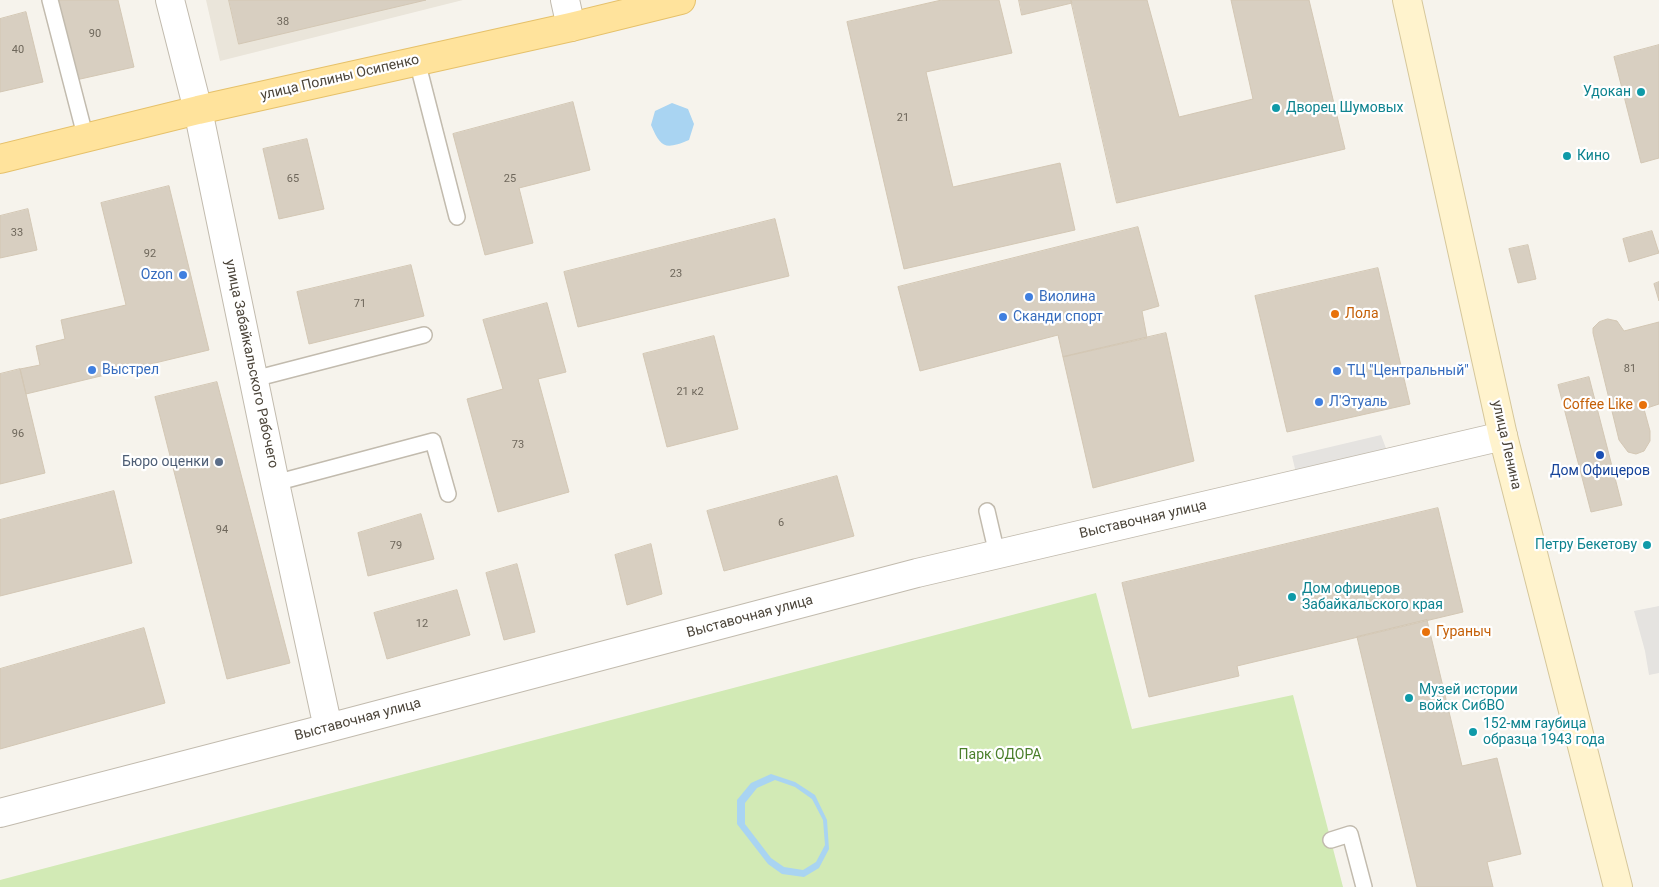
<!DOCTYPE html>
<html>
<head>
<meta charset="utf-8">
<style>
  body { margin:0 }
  canvas { display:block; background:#f6f3ec }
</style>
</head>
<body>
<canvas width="1659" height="887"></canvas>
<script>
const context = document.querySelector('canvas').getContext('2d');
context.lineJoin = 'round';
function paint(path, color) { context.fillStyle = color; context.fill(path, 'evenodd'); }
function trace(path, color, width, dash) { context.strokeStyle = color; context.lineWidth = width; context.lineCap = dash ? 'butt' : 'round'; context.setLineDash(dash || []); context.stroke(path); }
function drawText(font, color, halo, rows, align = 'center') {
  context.font = font + ' Roboto,sans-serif'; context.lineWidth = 4.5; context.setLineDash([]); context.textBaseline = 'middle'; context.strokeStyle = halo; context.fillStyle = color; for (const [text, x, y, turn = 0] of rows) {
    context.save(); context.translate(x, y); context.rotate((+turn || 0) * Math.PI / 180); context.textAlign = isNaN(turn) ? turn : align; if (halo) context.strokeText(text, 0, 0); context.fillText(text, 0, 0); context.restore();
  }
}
paint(new Path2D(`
  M 206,0 L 463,0 L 220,61 Z`), '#eae5da');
paint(new Path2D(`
  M 1096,593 L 1132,729 L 1293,695 L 1343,887 L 0,887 L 0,880 Z`), '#d2eab5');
paint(new Path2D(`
  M 1381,435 L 1387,451 L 1296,473 L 1292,456 Z
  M 1659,606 L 1659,673 L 1649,675 L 1645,651 L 1634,611 Z`), '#e5e3e0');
paint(new Path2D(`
  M 672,103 L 688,109 L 694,124 L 689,140 C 665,150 661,148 651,125 L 655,111 Z
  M 771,774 L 795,782 L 815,795 L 827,820 L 829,849 L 819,868 L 804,877 L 782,874 L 768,864 L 737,824 L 737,800 L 751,783 ZM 775,780 L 795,787 L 812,799 L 823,820 L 825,845 L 816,862 L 803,870 L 784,867 L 771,858 L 745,824 L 745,803 L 757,788 Z`), '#a9d4f2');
const building = new Path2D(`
  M 57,0 L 118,0 L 134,67 L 76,80 Z
  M 229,0 L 426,0 L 239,44 Z
  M 942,0 L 999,0 L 1012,53 L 926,72 L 953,187 L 1060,163 L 1075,230 L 904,269 L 847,22 Z
  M 1019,0 L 1071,0 L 1072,3 L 1022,15 Z
  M 1071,0 L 1147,0 L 1179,117 L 1253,99 L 1231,0 L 1309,0 L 1345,149 L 1117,203 Z
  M 26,12 L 43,82 L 0,92 L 0,19 Z
  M 1659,45 L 1659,158 L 1641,163 L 1614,57 Z
  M 573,102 L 590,170 L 519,188 L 533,243 L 485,255 L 453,134 Z
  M 307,139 L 324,209 L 279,219 L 263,149 Z
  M 169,186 L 209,350 L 26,394 L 20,369 L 40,365 L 36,346 L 65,339 L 61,320 L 126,305 L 101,203 Z
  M 28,209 L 37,250 L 0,258 L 0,216 Z
  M 775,219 L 789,276 L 578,327 L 564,272 Z
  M 1138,227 L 1159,306 L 1142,311 L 1147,338 L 1063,357 L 1058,335 L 920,371 L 898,287 Z
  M 1652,231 L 1659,253 L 1629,262 L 1623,239 Z
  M 1528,245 L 1536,279 L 1518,283 L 1509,249 Z
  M 411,265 L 424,316 L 309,344 L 297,292 Z
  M 1378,268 L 1410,404 L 1287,432 L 1255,296 Z
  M 1659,282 L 1659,301 L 1654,284 Z
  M 547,303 L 566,372 L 538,379 L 569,492 L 498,512 L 467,399 L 503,389 L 483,320 Z
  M 1608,319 L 1617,321 L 1624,331 L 1659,322 L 1659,404 L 1644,409 L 1650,431 L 1650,441 L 1644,451 L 1636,454 L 1628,452 L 1619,440 L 1593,333 L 1593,328 L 1599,322 Z
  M 1166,333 L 1194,461 L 1093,488 L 1063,357 Z
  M 714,336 L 738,429 L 667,447 L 643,354 Z
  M 20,369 L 45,473 L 0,484 L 0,374 Z
  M 1589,377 L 1622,505 L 1591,512 L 1558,385 Z
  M 217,382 L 290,663 L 227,679 L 155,397 Z
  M 837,476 L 854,536 L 724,571 L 707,511 Z
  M 114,491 L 132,563 L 0,596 L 0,520 Z
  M 1438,508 L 1463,612 L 1237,666 L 1239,676 L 1149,697 L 1122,583 Z
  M 421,514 L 434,559 L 368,576 L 358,533 Z
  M 651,544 L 662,594 L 627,605 L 615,555 Z
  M 517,564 L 535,632 L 504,640 L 486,573 Z
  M 457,590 L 470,635 L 387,659 L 374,613 Z
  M 1427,620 L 1462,766 L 1497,758 L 1521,854 L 1487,862 L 1493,887 L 1417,887 L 1357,637 Z
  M 144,628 L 165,703 L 0,749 L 0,669 Z`);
paint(building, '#d8cfc1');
trace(building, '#d3c7b4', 1);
const lane = new Path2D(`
  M 50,0 L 86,139
  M 417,61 L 457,217
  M 254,379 L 424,335
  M 275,483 L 433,441 L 448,494
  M 987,511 L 997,554
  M 1331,840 L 1350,834 L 1364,887`);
const street = new Path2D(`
  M 170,0 L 198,110 L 275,483 L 328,728
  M 565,0 L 571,27
  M 0,813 L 328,728 L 917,573 L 1503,436`);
const secondary = new Path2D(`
  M 1407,0 L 1503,436 L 1618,887`);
const primary = new Path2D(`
  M 0,159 L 198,110 L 571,27 L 681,0`);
trace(lane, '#c2bbae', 18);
trace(street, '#c2bbae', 30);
trace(secondary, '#d6c79b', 30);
trace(primary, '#e6c16a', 30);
trace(lane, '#fff', 15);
trace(street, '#fff', 28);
trace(secondary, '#fff3cd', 28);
trace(primary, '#ffe39c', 28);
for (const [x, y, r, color] of [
  [1641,92,5,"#0f9aa8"],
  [1276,108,5,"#0f9aa8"],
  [1567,156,5,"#0f9aa8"],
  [183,275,5,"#3f7fe0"],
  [1029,297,5,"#3f7fe0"],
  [1335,314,5,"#e8710a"],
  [1003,317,5,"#3f7fe0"],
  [92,370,5,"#3f7fe0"],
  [1337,371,5,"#3f7fe0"],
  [1319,402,5,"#3f7fe0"],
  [1643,405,5,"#e8710a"],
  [1600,455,5,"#1a4fb4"],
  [219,462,5,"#5c6f8a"],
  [1647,545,5,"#0f9aa8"],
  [1292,597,5,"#0f9aa8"],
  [1426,632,5,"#e8710a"],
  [1409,698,5,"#0f9aa8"],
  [1473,732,5,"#0f9aa8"]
]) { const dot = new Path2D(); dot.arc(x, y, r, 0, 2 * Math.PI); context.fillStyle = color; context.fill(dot); trace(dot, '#fff', 2); }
drawText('11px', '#6e675b', null, [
  ["38",283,22],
  ["90",95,34],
  ["40",18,50],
  ["21",903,118],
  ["65",293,179],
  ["25",510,179],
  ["33",17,233],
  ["92",150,254],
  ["23",676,274],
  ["71",360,304],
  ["81",1630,369],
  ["21 к2",690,392],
  ["96",18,434],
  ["73",518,445],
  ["6",781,523],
  ["94",222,530],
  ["79",396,546],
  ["12",422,624]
]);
drawText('14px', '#4b4439', '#fff', [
  ["улица Полины Осипенко",340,78,-13],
  ["улица Забайкальского Рабочего",251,364,78],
  ["улица Ленина",1506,445,77],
  ["Выставочная улица",1143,520,-13],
  ["Выставочная улица",750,617,-15],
  ["Выставочная улица",358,720,-15]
]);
drawText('14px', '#0d838f', '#fff', [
  ["Удокан",1631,92,"right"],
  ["Дворец Шумовых",1286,108],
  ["Кино",1577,156],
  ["Петру Бекетову",1637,545,"right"],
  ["Дом офицеров",1302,589],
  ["Забайкальского края",1302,605],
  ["Музей истории",1419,690],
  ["войск СибВО",1419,706],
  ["152-мм гаубица",1483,724],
  ["образца 1943 года",1483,740]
], 'left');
drawText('14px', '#366cbe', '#fff', [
  ["Ozon",173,275,"right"],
  ["Виолина",1039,297],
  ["Сканди спорт",1013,317],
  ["Выстрел",102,370],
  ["ТЦ \"Центральный\"",1347,371],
  ["Л'Этуаль",1329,402]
], 'left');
drawText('14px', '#c56008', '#fff', [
  ["Лола",1345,314],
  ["Coffee Like",1633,405,"right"],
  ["Гураныч",1436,632]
], 'left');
drawText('14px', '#4e5e75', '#fff', [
  ["Бюро оценки",209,462]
], 'right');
drawText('14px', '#164399', '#fff', [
  ["Дом Офицеров",1600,471]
]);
drawText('14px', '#4a7f2a', '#fff', [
  ["Парк ОДОРА",1000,755]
]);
</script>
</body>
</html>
